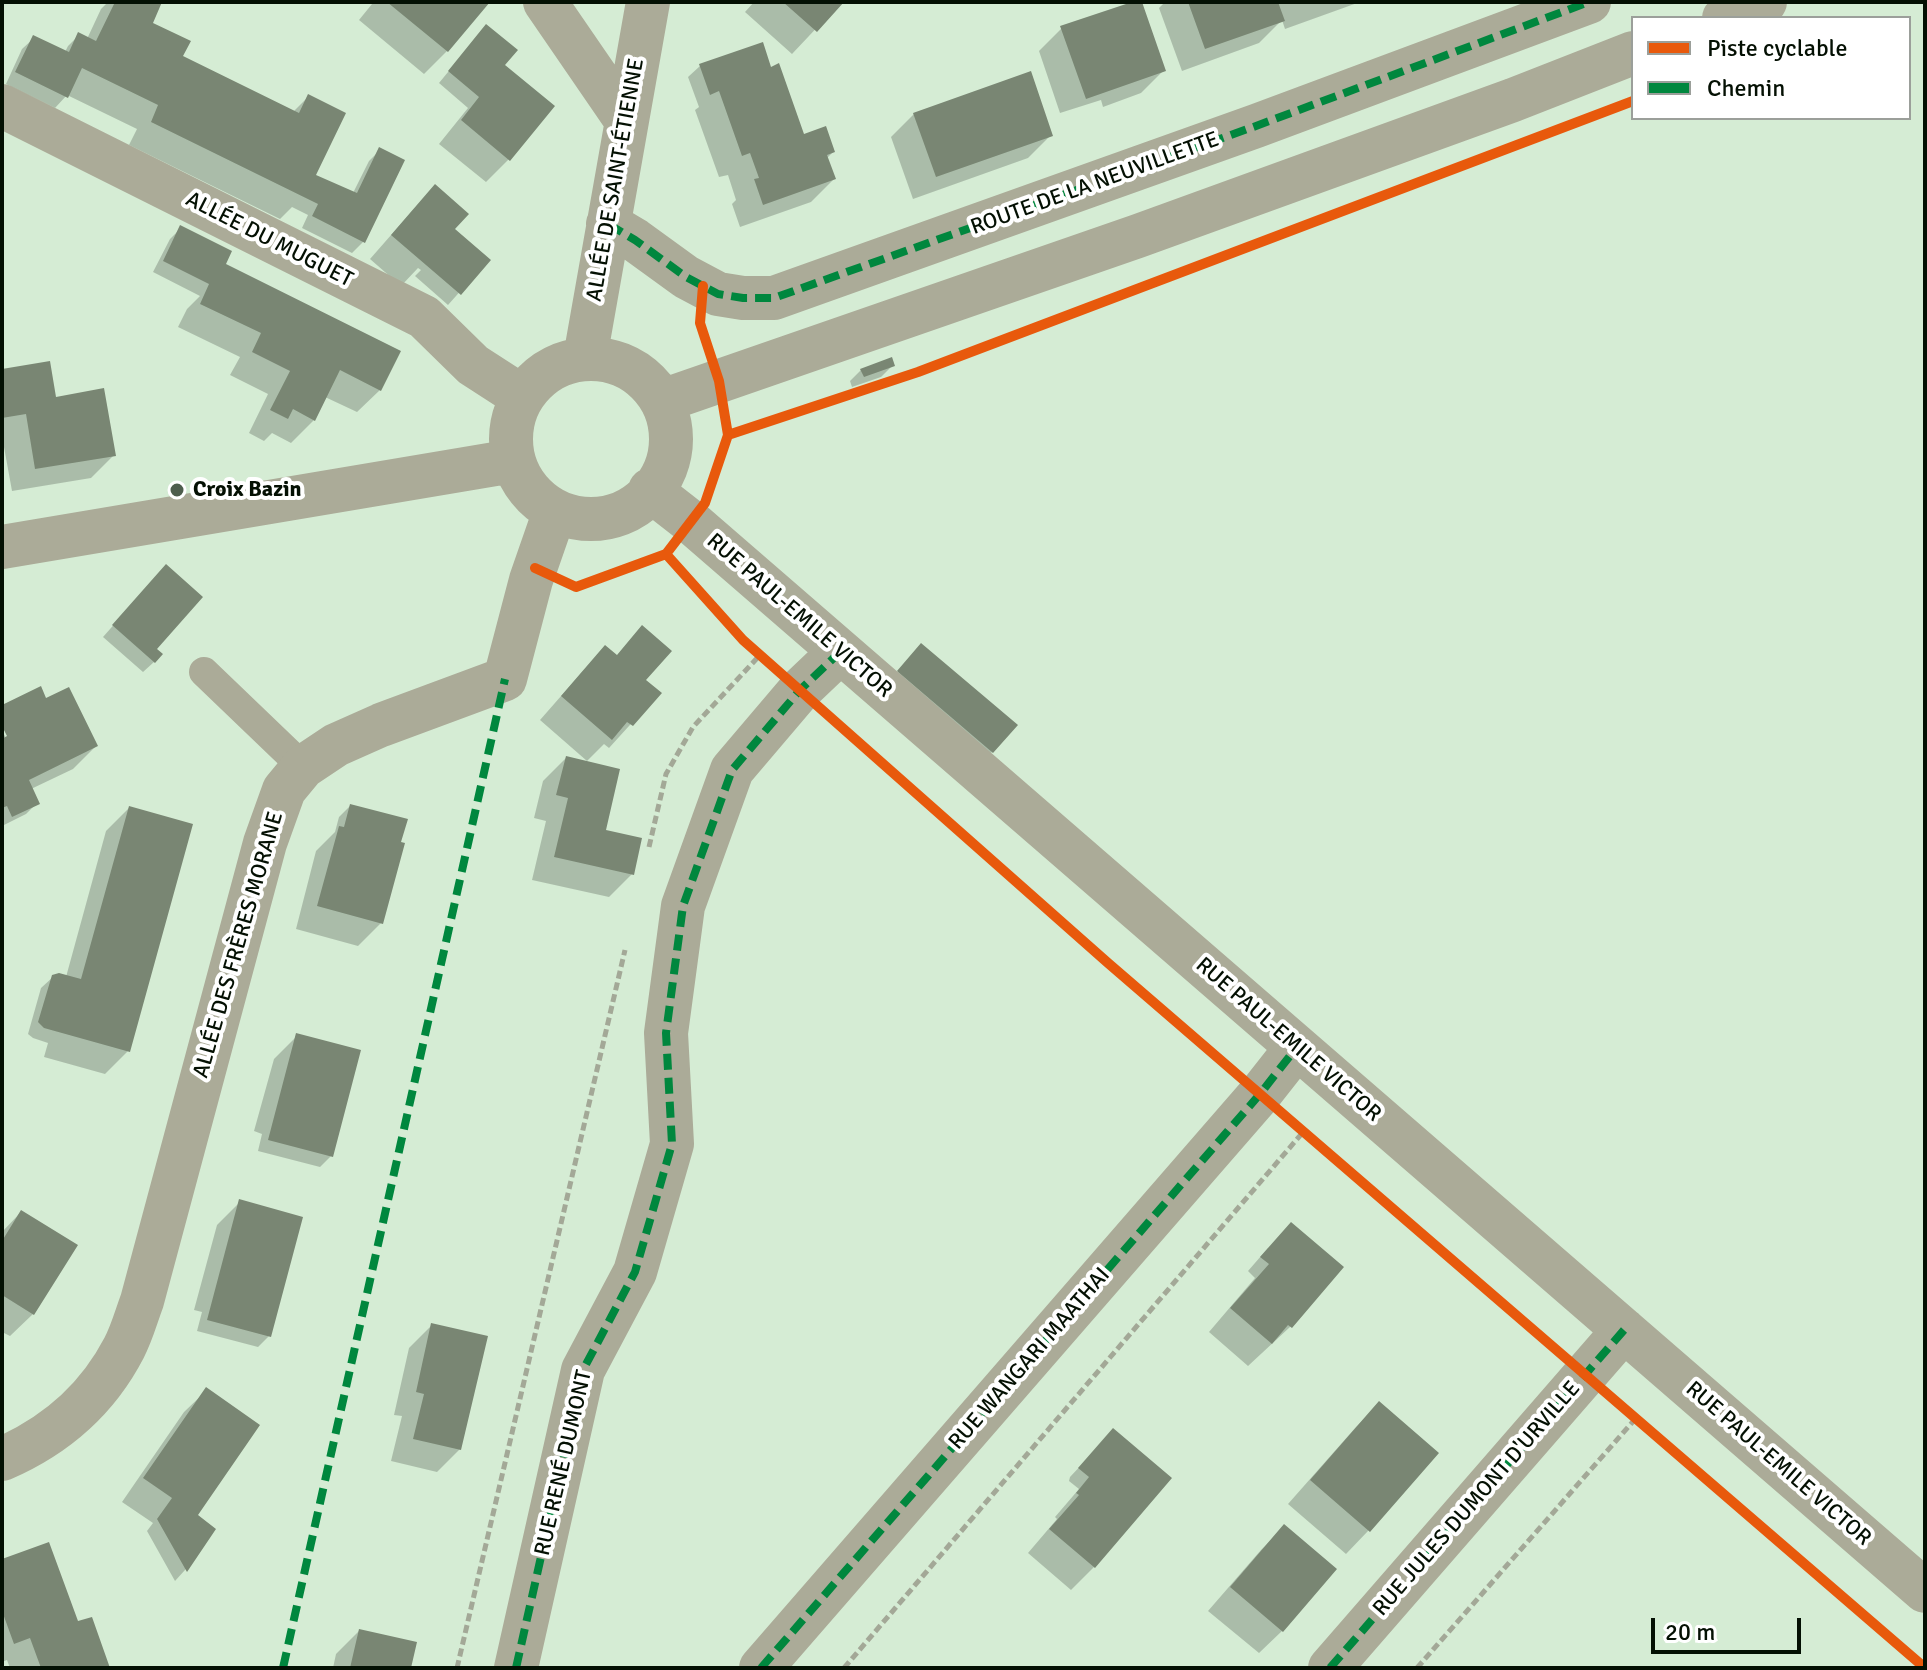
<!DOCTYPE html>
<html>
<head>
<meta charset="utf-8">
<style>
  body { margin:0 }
  #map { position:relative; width:1927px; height:1670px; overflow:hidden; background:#d5ecd4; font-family:Signika,sans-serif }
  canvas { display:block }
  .frame { position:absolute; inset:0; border:4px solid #041003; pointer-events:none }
  .legend { position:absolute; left:1631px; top:16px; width:280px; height:104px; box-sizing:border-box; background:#fff; border:2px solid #9b9f9a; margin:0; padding:10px 14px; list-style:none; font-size:24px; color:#041003 }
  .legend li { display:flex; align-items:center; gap:16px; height:40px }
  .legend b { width:40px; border:2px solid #9b9f9a }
  .scale { position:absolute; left:1651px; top:1618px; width:150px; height:36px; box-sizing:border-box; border:4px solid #041003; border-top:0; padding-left:10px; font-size:24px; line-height:28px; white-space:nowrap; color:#041003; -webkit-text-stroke:6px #fff; paint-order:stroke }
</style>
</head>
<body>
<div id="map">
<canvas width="1927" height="1670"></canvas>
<div class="frame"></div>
<ul class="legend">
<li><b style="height:10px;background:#e8590c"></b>Piste cyclable</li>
<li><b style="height:10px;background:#00873e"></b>Chemin</li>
</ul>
<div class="scale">20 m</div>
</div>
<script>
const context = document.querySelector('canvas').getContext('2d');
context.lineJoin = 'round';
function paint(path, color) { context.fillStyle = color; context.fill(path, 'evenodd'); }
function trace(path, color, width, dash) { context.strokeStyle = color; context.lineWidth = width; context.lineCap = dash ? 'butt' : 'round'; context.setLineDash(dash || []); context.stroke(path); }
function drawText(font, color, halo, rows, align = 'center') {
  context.font = font + ' Signika,sans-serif'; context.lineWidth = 8; context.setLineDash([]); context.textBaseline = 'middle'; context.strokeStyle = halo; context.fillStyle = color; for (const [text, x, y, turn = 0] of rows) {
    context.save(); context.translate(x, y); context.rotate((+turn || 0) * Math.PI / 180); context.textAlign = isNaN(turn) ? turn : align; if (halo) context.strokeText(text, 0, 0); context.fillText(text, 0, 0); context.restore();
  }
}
paint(new Path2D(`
  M 108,2 L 158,2 L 150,24 L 180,56 L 293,112 L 309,96 L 313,176 L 353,193 L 369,161 L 380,150 L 363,242 L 352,253 L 302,228 L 308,215 L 292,207 L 280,219 L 129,145 L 137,129 L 67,95 L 55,108 L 6,84 L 22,49 L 34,38 L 65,52 L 68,46 L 79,35 L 87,39 L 101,9 Z
  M 370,2 L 487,2 L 447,51 L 424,74 L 359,20 L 372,4 Z
  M 754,2 L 841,2 L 792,54 L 745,12 Z
  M 1140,2 L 1164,70 L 1141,93 L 1103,107 L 1101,100 L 1060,113 L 1039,51 L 1062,28 Z
  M 1165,2 L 1360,2 L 1285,29 L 1282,20 L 1259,43 L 1182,71 L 1159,8 Z
  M 476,38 L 509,159 L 486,182 L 439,144 L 468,108 L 439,83 Z
  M 761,44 L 770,69 L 803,137 L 833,152 L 826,159 L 834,179 L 811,202 L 740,227 L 732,204 L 736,200 L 728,175 L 719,177 L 695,110 L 699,107 L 688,77 L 700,66 Z
  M 914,114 L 1051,135 L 1028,158 L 913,199 L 891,137 Z
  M 435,187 L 453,229 L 488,260 L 448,305 L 415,276 L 421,270 L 418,268 L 401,286 L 370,259 L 413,210 Z
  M 181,228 L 224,265 L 380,390 L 357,412 L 325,397 L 314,420 L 291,443 L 272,433 L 264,441 L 249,433 L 268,394 L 230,375 L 240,357 L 178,327 L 187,309 L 200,296 L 153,272 L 170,239 Z
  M 892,366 L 881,377 L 852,387 L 850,381 L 861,370 Z
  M 2,371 L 54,399 L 114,455 L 91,478 L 12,491 L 2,436 Z
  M 155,578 L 154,662 L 143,672 L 103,637 Z
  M 921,646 L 992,752 L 969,775 L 876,695 Z
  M 606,648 L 659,693 L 609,748 L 604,744 L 587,761 L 540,720 L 583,671 Z
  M 44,698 L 96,746 L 73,769 L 31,789 L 37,803 L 26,814 L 2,826 L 2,731 L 6,738 L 10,738 L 6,729 L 2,729 L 2,707 Z
  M 566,758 L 603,831 L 632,874 L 609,897 L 532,880 L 546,821 L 534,818 L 543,781 Z
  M 350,806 L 381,923 L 358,946 L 296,929 L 316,851 L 335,832 L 339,817 Z
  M 129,808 L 128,1051 L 105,1074 L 44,1057 L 48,1043 L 33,1038 L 28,1034 L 41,988 L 53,977 L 66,977 L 106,831 Z
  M 297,1036 L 331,1156 L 320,1167 L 258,1151 L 262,1134 L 254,1131 L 274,1059 Z
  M 240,1202 L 269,1336 L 258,1347 L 197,1331 L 202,1312 L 194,1310 L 217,1225 Z
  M 21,1212 L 33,1314 L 10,1336 L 2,1332 L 2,1232 Z
  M 1268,1248 L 1341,1268 L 1290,1327 L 1248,1366 L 1209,1332 L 1255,1278 L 1248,1271 Z
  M 432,1325 L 460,1449 L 437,1472 L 391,1461 L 402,1416 L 394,1415 L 409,1348 Z
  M 207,1390 L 196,1514 L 214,1529 L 185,1570 L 175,1581 L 147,1531 L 153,1523 L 122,1502 L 184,1412 Z
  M 1379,1404 L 1436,1453 L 1368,1531 L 1346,1554 L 1288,1504 L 1356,1427 Z
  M 1113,1431 L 1094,1567 L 1071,1590 L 1028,1553 L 1057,1519 L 1055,1517 L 1079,1489 L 1069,1481 L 1070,1477 Z
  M 1284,1527 L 1282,1631 L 1259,1653 L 1208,1611 L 1261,1550 Z
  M 2,1561 L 76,1624 L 108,1668 L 10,1668 L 7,1660 L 2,1662 Z
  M 359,1631 L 409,1668 L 333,1668 L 336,1654 Z`), '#0003');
paint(new Path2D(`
  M 115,2 L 162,2 L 153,23 L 191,41 L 183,56 L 299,113 L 308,94 L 346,113 L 316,175 L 357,193 L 379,147 L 405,160 L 365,243 L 312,216 L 318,204 L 151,122 L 158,105 L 82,68 L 68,98 L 15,72 L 33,35 L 69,52 L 78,32 L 96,41 Z
  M 387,2 L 490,2 L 448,52 Z
  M 783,2 L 844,2 L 817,32 Z
  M 1132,2 L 1142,2 L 1166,71 L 1086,99 L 1060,26 Z
  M 1188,2 L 1278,2 L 1285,21 L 1205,49 Z
  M 486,24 L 518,50 L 505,65 L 555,106 L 510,161 L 461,120 L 479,97 L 448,71 Z
  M 763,42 L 771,67 L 779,63 L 804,134 L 826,126 L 835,152 L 827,155 L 836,179 L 763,205 L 754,179 L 759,178 L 750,153 L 742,156 L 719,91 L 710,95 L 699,64 Z
  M 1031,71 L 1053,136 L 936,177 L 913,113 Z
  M 435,184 L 469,214 L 455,229 L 491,260 L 461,295 L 391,235 Z
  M 180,225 L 232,251 L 226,264 L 401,351 L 381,391 L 340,370 L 315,421 L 293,409 L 288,419 L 270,410 L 290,371 L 252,352 L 261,333 L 200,304 L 209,284 L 163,261 Z
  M 892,357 L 895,366 L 864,377 L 860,369 Z
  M 50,361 L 56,397 L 104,388 L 116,456 L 35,469 L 26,414 L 2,418 L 2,369 Z
  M 166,564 L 203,597 L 157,649 L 163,654 L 155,663 L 112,625 Z
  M 642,625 L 672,651 L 646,680 L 662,693 L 633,726 L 627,722 L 612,740 L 561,696 L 605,645 L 617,655 Z
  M 921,643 L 1018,725 L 993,753 L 897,671 Z
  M 41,686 L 46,698 L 69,687 L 98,746 L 29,780 L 40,804 L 12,817 L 7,806 L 2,808 L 2,739 L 7,736 L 2,726 L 2,705 Z
  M 566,756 L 620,769 L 606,830 L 642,838 L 634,875 L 554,857 L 568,798 L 556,795 Z
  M 350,804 L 408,819 L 401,842 L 405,843 L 383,924 L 317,906 L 339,826 L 344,827 Z
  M 129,806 L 193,824 L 130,1052 L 44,1028 L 38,1022 L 52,975 L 59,973 L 81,979 Z
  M 296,1033 L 361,1050 L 333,1157 L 268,1140 Z
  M 239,1199 L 303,1217 L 271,1337 L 207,1320 Z
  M 21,1210 L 78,1245 L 34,1315 L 2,1295 L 2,1241 Z
  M 1291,1222 L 1344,1267 L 1292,1328 L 1288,1325 L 1272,1344 L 1230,1308 L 1269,1264 L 1260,1257 Z
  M 431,1323 L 488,1336 L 461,1450 L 413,1439 L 424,1394 L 416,1392 Z
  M 206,1387 L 260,1425 L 198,1515 L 216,1529 L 187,1572 L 157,1519 L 172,1498 L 143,1478 Z
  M 1379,1401 L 1439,1453 L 1370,1532 L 1310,1480 Z
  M 1113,1428 L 1172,1478 L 1095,1568 L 1049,1529 L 1079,1495 L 1076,1493 L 1089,1477 L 1078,1468 Z
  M 1284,1524 L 1337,1569 L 1283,1632 L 1230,1587 Z
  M 49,1542 L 78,1621 L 92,1617 L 110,1668 L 41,1668 L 30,1638 L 14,1644 L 2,1611 L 2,1559 Z
  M 359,1629 L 417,1642 L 411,1668 L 350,1668 Z`), '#798673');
trace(new Path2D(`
  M 649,847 L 666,774 L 693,727 L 760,655
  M 457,1668 L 625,950
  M 844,1668 L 1304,1131
  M 1417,1668 L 1636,1418`), '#a3a897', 5, [8, 4]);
trace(new Path2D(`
  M 204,672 L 303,767`), '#abab98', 30);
trace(new Path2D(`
  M 545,2 L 626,120
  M 1724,18 L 1765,2
  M 2,106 L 424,317 L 473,365 L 521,396
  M 608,224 L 635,240 L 686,277 L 718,294 L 743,298 L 774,298 L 1256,126 L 1589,2
  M 585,358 L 648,2
  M511 439a80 80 0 1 1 160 0a80 80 0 1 1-160 0Z
  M 662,401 L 1138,236 L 1513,100 L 1633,53
  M 650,490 L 691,522 L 1925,1591
  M 2,547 L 513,461
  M 2,1459 C 55,1436 97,1400 124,1348 C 132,1333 136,1317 142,1301 L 265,843 L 284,790 L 303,767 L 336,745 L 381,725 L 505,679 L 531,580 L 555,511
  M 516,1668 L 583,1370 L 635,1272 L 672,1144 L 666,1033 L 683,906 L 732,770 L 800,690 L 840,652
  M 761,1668 L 1260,1094 L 1297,1047
  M 1330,1668 L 1624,1330`), '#abab98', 44);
trace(new Path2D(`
  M 608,224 L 635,240 L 686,277 L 718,294 L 743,298 L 774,298 L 1256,126 L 1589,2
  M 283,1668 L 505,679
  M 516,1668 L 583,1370 L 635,1272 L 672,1144 L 666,1033 L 683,906 L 732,770 L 800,690 L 840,652
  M 761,1668 L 1260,1094 L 1297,1047
  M 1330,1668 L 1624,1330`), '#00873e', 8, [16, 8]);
trace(new Path2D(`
  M 728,435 L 918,372 L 1633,101
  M 666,554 L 743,640 L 760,655 L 1108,963 L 1925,1668
  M 535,568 L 576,587 L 666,554 L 705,503 L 728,435 L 719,381 L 700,323 L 703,286`), '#e8590c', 10);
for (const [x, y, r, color] of [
  [177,490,8,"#4d5d4c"]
]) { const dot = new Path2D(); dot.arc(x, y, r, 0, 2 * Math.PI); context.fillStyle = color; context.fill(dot); trace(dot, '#fff', 3); }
drawText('22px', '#041003', '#fff', [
  ["ALLÉE DE SAINT-ÉTIENNE",616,180,-80],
  ["ROUTE DE LA NEUVILLETTE",1095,184,-20],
  ["ALLÉE DU MUGUET",269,240,27],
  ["RUE PAUL-EMILE VICTOR",799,616,41],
  ["ALLÉE DES FRÈRES MORANE",239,945,-74],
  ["RUE PAUL-EMILE VICTOR",1288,1040,41],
  ["RUE WANGARI MAATHAI",1030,1359,-49],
  ["RUE RENÉ DUMONT",564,1463,-77],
  ["RUE PAUL-EMILE VICTOR",1778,1464,41],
  ["RUE JULES DUMONT D'URVILLE",1477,1499,-49]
]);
drawText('bold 22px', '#041003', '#fff', [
  ["Croix Bazin",193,490]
], 'left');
</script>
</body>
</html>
